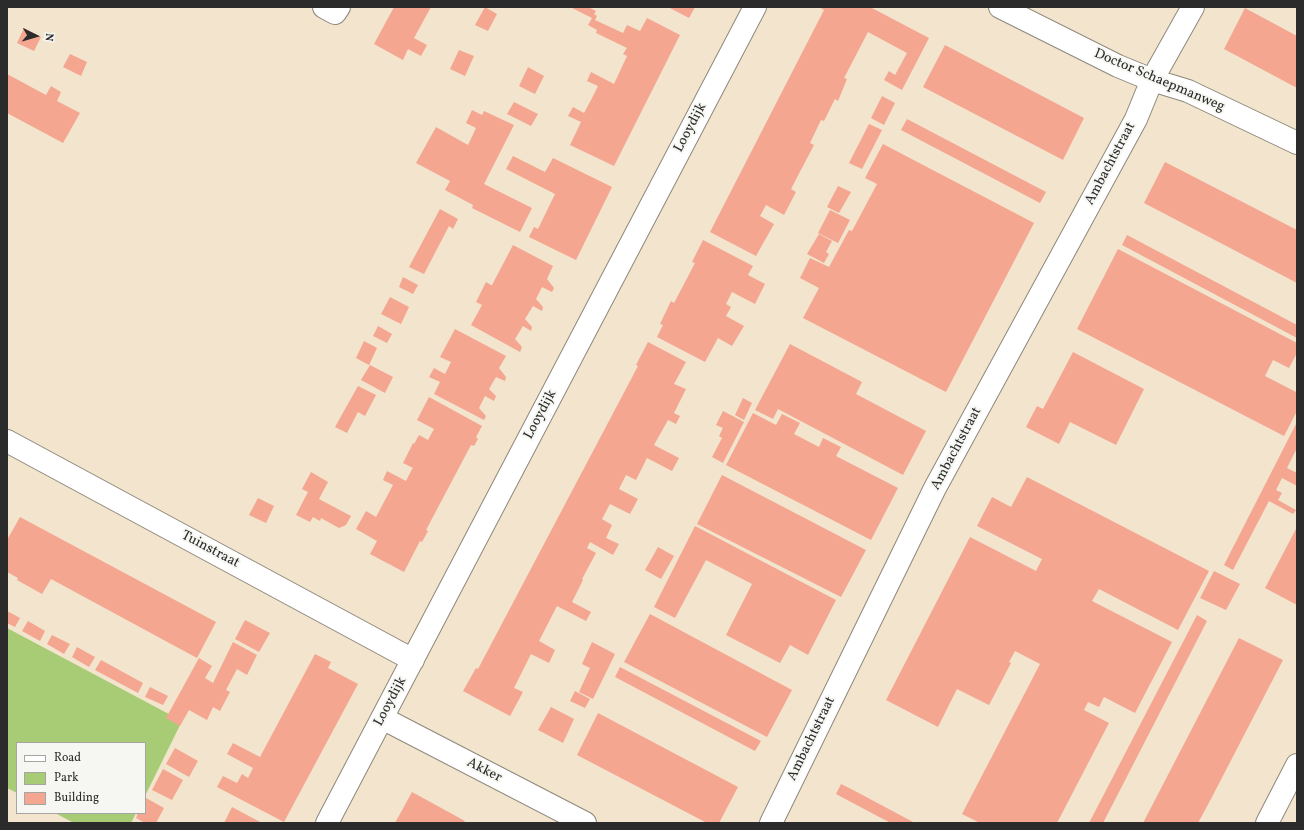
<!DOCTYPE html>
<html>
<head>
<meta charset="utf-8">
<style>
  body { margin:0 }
  #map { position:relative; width:1304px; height:830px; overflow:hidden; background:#f2e4cd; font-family:Vollkorn,serif }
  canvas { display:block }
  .frame { position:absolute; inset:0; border:8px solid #2b2b2b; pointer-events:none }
  .legend { position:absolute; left:16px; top:742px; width:130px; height:72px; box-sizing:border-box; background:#f6f6f2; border:1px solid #a5a5a2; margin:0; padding:5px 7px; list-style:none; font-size:12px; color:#2b2b2b }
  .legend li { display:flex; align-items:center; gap:8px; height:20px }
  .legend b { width:20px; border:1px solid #a5a5a2 }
  .north { position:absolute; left:16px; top:16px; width:40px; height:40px; -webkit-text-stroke:3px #f6f6f2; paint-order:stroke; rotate:95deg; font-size:11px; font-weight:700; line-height:16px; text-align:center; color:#2b2b2b }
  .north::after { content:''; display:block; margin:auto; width:14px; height:18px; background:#2b2b2b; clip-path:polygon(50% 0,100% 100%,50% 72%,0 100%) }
</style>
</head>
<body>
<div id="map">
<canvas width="1304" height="830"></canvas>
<div class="frame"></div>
<ul class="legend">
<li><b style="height:5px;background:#fff"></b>Road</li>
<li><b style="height:11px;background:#a8cb75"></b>Park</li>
<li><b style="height:11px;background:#f4a691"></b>Building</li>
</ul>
<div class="north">N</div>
</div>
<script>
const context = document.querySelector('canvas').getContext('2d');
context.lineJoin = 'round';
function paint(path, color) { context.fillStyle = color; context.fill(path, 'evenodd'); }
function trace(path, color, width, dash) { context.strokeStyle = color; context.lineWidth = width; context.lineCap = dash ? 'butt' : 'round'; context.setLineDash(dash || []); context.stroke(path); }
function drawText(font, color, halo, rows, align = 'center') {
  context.font = font + ' Vollkorn,serif'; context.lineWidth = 4; context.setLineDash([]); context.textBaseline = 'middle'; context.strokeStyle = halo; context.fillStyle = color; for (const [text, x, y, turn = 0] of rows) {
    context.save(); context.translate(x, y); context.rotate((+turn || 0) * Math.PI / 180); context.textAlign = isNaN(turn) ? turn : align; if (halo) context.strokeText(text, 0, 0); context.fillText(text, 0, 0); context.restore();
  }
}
paint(new Path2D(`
  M 7,628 L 182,721 L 145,796 L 145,743 L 17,743 L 17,793 L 7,788 Z
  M 55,813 L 136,813 L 131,823 L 74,823 Z`), '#a8cb75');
paint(new Path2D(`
  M 394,7 L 431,7 L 414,38 L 427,45 L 421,56 L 408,49 L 403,60 L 374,44 Z
  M 485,7 L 497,14 L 488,31 L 475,25 Z
  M 570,7 L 588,7 L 596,11 L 594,14 L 597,16 L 595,20 L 623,33 L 627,25 L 640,31 L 647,18 L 680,35 L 614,166 L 570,145 L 581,122 L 568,116 L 573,107 L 584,113 L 591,100 L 598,86 L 587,81 L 591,72 L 614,84 L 627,56 L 623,54 L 627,48 L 596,33 L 597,30 L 588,25 L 592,18 Z
  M 668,7 L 695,7 L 689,18 Z
  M 819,7 L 870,7 L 929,38 L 902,90 L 884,80 L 889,71 L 895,75 L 907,53 L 868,32 L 844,78 L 847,79 L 838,101 L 835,99 L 824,121 L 821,120 L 810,143 L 814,145 L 791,189 L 796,192 L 784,215 L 766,205 L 760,216 L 774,224 L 756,256 L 710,232 L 824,10 Z
  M 1245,8 L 1297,36 L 1297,88 L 1224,49 Z
  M 24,28 L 41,37 L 34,51 L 17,43 Z
  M 945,45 L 1084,118 L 1063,160 L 923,87 Z
  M 459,50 L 474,56 L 465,76 L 450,69 Z
  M 70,54 L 87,62 L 81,76 L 63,67 Z
  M 528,67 L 544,76 L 535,94 L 519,86 Z
  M 7,74 L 46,95 L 51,86 L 61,92 L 57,101 L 80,113 L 63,143 L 7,113 Z
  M 882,96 L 895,103 L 884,125 L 871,118 Z
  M 514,102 L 538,114 L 531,126 L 507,114 Z
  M 472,110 L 482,115 L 484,111 L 514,125 L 484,184 L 532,208 L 520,232 L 472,208 L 473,205 L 445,190 L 450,181 L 416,163 L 436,127 L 468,145 L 476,128 L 466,123 Z
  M 907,119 L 1046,192 L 1040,203 L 901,130 Z
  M 869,124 L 882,130 L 862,169 L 849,163 Z
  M 883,144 L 1034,223 L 946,392 L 803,318 L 819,288 L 800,278 L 810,258 L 829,267 L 849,230 L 852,231 L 877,184 L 865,178 Z
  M 513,156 L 545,172 L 553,158 L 612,187 L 576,260 L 529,237 L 534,227 L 538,229 L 555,194 L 506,169 Z
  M 1165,162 L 1297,230 L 1297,283 L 1144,203 Z
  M 838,186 L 851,192 L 839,213 L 827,207 Z
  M 440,209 L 458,219 L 453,229 L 449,226 L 424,274 L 409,267 Z
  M 830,210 L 850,220 L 838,243 L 818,233 Z
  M 819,234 L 832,241 L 826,252 L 829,254 L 824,263 L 807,254 Z
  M 1127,235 L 1297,325 L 1297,338 L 1122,245 Z
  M 703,240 L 753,266 L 748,275 L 765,284 L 755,304 L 732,292 L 726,304 L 731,307 L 726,316 L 744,326 L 732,346 L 718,338 L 705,362 L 657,337 L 663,325 L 660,324 L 671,301 L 674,303 L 695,263 L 692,262 Z
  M 513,245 L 553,266 L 547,279 L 554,288 L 552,292 L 542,287 L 536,299 L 543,307 L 542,311 L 533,306 L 525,319 L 532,327 L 531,331 L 523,326 L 515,339 L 522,347 L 520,352 L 471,325 L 482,305 L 476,302 L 486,282 L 491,285 L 492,285 Z
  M 1118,249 L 1297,343 L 1297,353 L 1289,368 L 1273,360 L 1265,376 L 1296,392 L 1297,389 L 1297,411 L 1284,436 L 1077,329 Z
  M 403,277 L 418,285 L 413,294 L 399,287 Z
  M 390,297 L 409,307 L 401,324 L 381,314 Z
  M 378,326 L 392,334 L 387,343 L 373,336 Z
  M 455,329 L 506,356 L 499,368 L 506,377 L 505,381 L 496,377 L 489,389 L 496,396 L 494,401 L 485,396 L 479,408 L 486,416 L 484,420 L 434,394 L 440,382 L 429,377 L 434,368 L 445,374 L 451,362 L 440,357 Z
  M 364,341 L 377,348 L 369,365 L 356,358 Z
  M 648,342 L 686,362 L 674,384 L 686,389 L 674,413 L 680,416 L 676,424 L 668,420 L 654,445 L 679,458 L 672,471 L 647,458 L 636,480 L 626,475 L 619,489 L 638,499 L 630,514 L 610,504 L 602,519 L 612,525 L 606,538 L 619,544 L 613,555 L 590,542 L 587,548 L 596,553 L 582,579 L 583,580 L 572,602 L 591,612 L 586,621 L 557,606 L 539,641 L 555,650 L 549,663 L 531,654 L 514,688 L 523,692 L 510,716 L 463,691 L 476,668 L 478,669 L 638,366 L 636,365 Z
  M 790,344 L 862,382 L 856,394 L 926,431 L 903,475 L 778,409 L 773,419 L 755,410 Z
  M 1073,352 L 1144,389 L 1116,445 L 1070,422 L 1059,444 L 1026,427 L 1037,406 L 1043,409 Z
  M 370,365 L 393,377 L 385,393 L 361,380 Z
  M 358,386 L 376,395 L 365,416 L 358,412 L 347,433 L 335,427 Z
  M 429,397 L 482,426 L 476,437 L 478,439 L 474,446 L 471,445 L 426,530 L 428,531 L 422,542 L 420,541 L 404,572 L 370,554 L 377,541 L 356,529 L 366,511 L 376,517 L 393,485 L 383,480 L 387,471 L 406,481 L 412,469 L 413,468 L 403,463 L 413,443 L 414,444 L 419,435 L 428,440 L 434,429 L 417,420 Z
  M 743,398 L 752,403 L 744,420 L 735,415 Z
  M 723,411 L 744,422 L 723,463 L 712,457 L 722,438 L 719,436 L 723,428 L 716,425 Z
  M 753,413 L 776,425 L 782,414 L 800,423 L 794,434 L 819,447 L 823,438 L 841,447 L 836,456 L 898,488 L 871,540 L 726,465 Z
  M 1297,422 L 1297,448 L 1287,468 L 1297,473 L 1297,486 L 1282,478 L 1276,490 L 1282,493 L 1278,500 L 1296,510 L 1293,514 L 1269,501 L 1233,570 L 1224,565 Z
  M 311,472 L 328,482 L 319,499 L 351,516 L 346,525 L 339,528 L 321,518 L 320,521 L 313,517 L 310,522 L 296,515 L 308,492 L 302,489 Z
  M 722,475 L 866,550 L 841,597 L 697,524 Z
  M 1027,477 L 1209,571 L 1178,630 L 1099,589 L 1092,601 L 1172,642 L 1135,713 L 1104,697 L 1099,707 L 1088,702 L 1084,710 L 1109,723 L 1057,823 L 980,823 L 962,814 L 1040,664 L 1015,651 L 1009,662 L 1011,663 L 989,705 L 957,689 L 938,727 L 886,700 L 970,537 L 1036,571 L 1042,559 L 977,526 L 992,497 L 1011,507 Z
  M 258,498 L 274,506 L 266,523 L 249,515 Z
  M 20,517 L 216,622 L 197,658 L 51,579 L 42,594 L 17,580 L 18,578 L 7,572 L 7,540 Z
  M 695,526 L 836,600 L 808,655 L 790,645 L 780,663 L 726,635 L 752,584 L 706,560 L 675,618 L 654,607 Z
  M 1297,527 L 1297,605 L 1265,588 Z
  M 658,547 L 674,556 L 661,579 L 645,570 Z
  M 1214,571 L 1240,584 L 1226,610 L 1200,598 Z
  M 7,611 L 20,618 L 15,627 L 7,623 Z
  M 650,614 L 792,690 L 767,737 L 624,662 Z
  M 1197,615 L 1207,621 L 1119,792 L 1103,823 L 1089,823 Z
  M 245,620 L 270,633 L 259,652 L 235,639 Z
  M 28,621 L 45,631 L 40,641 L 22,631 Z
  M 52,635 L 70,644 L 64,654 L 47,644 Z
  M 1239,638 L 1283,660 L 1212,797 L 1198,823 L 1143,823 Z
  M 233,642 L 257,655 L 247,675 L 237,669 L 226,690 L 230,692 L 220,711 L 213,707 L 207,720 L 189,710 L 180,726 L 166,718 L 199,658 L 212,666 L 205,678 L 213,683 Z
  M 592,642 L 615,654 L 593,699 L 579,692 L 590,668 L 582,664 Z
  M 77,647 L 95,657 L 89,667 L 72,657 Z
  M 315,654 L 331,662 L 328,668 L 358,684 L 284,822 L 217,787 L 223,776 L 237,783 L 242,774 L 248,778 L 253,768 L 227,754 L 233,743 L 260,757 Z
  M 101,660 L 143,683 L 138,693 L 95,670 Z
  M 620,667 L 761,741 L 755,751 L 615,677 Z
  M 150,687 L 168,696 L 163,705 L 145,697 Z
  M 575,691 L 590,699 L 585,708 L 570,701 Z
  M 551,707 L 574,719 L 563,743 L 538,730 Z
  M 598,713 L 738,787 L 719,823 L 707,823 L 577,755 Z
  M 175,748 L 198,761 L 189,777 L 166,764 Z
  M 163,769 L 183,780 L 172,800 L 152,790 Z
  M 841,784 L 853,790 L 915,823 L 891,823 L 883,819 L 836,794 Z
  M 412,792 L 465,821 L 463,823 L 395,823 Z
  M 146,798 L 164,808 L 156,823 L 145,823 L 136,818 L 138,813 L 145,813 L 145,800 Z
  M 232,807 L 262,823 L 224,823 Z`), '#f4a691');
const minor = new Path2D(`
  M 324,7 L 335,13 L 339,7
  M 1000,7 L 1118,66 L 1152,80 L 1188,91 L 1297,143
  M 7,441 L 413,660
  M 382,718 L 585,823
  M 327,823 L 755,7
  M 771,823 L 935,488 L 1136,119 L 1152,80 L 1193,7
  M 1267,823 L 1297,765`);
trace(minor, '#8e887c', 24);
trace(minor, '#fff', 22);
drawText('14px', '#2b2b2b', '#f6f6f2', [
  ["Doctor Schaepmanweg",1159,81,23],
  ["Looydijk",691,128,-62],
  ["Ambachtstraat",1111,164,-62],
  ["Looydijk",541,415,-62],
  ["Ambachtstraat",957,449,-62],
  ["Tuinstraat",210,550,28],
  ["Looydijk",391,702,-62],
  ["Ambachtstraat",812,739,-64],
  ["Akker",484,771,27]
]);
</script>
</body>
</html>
